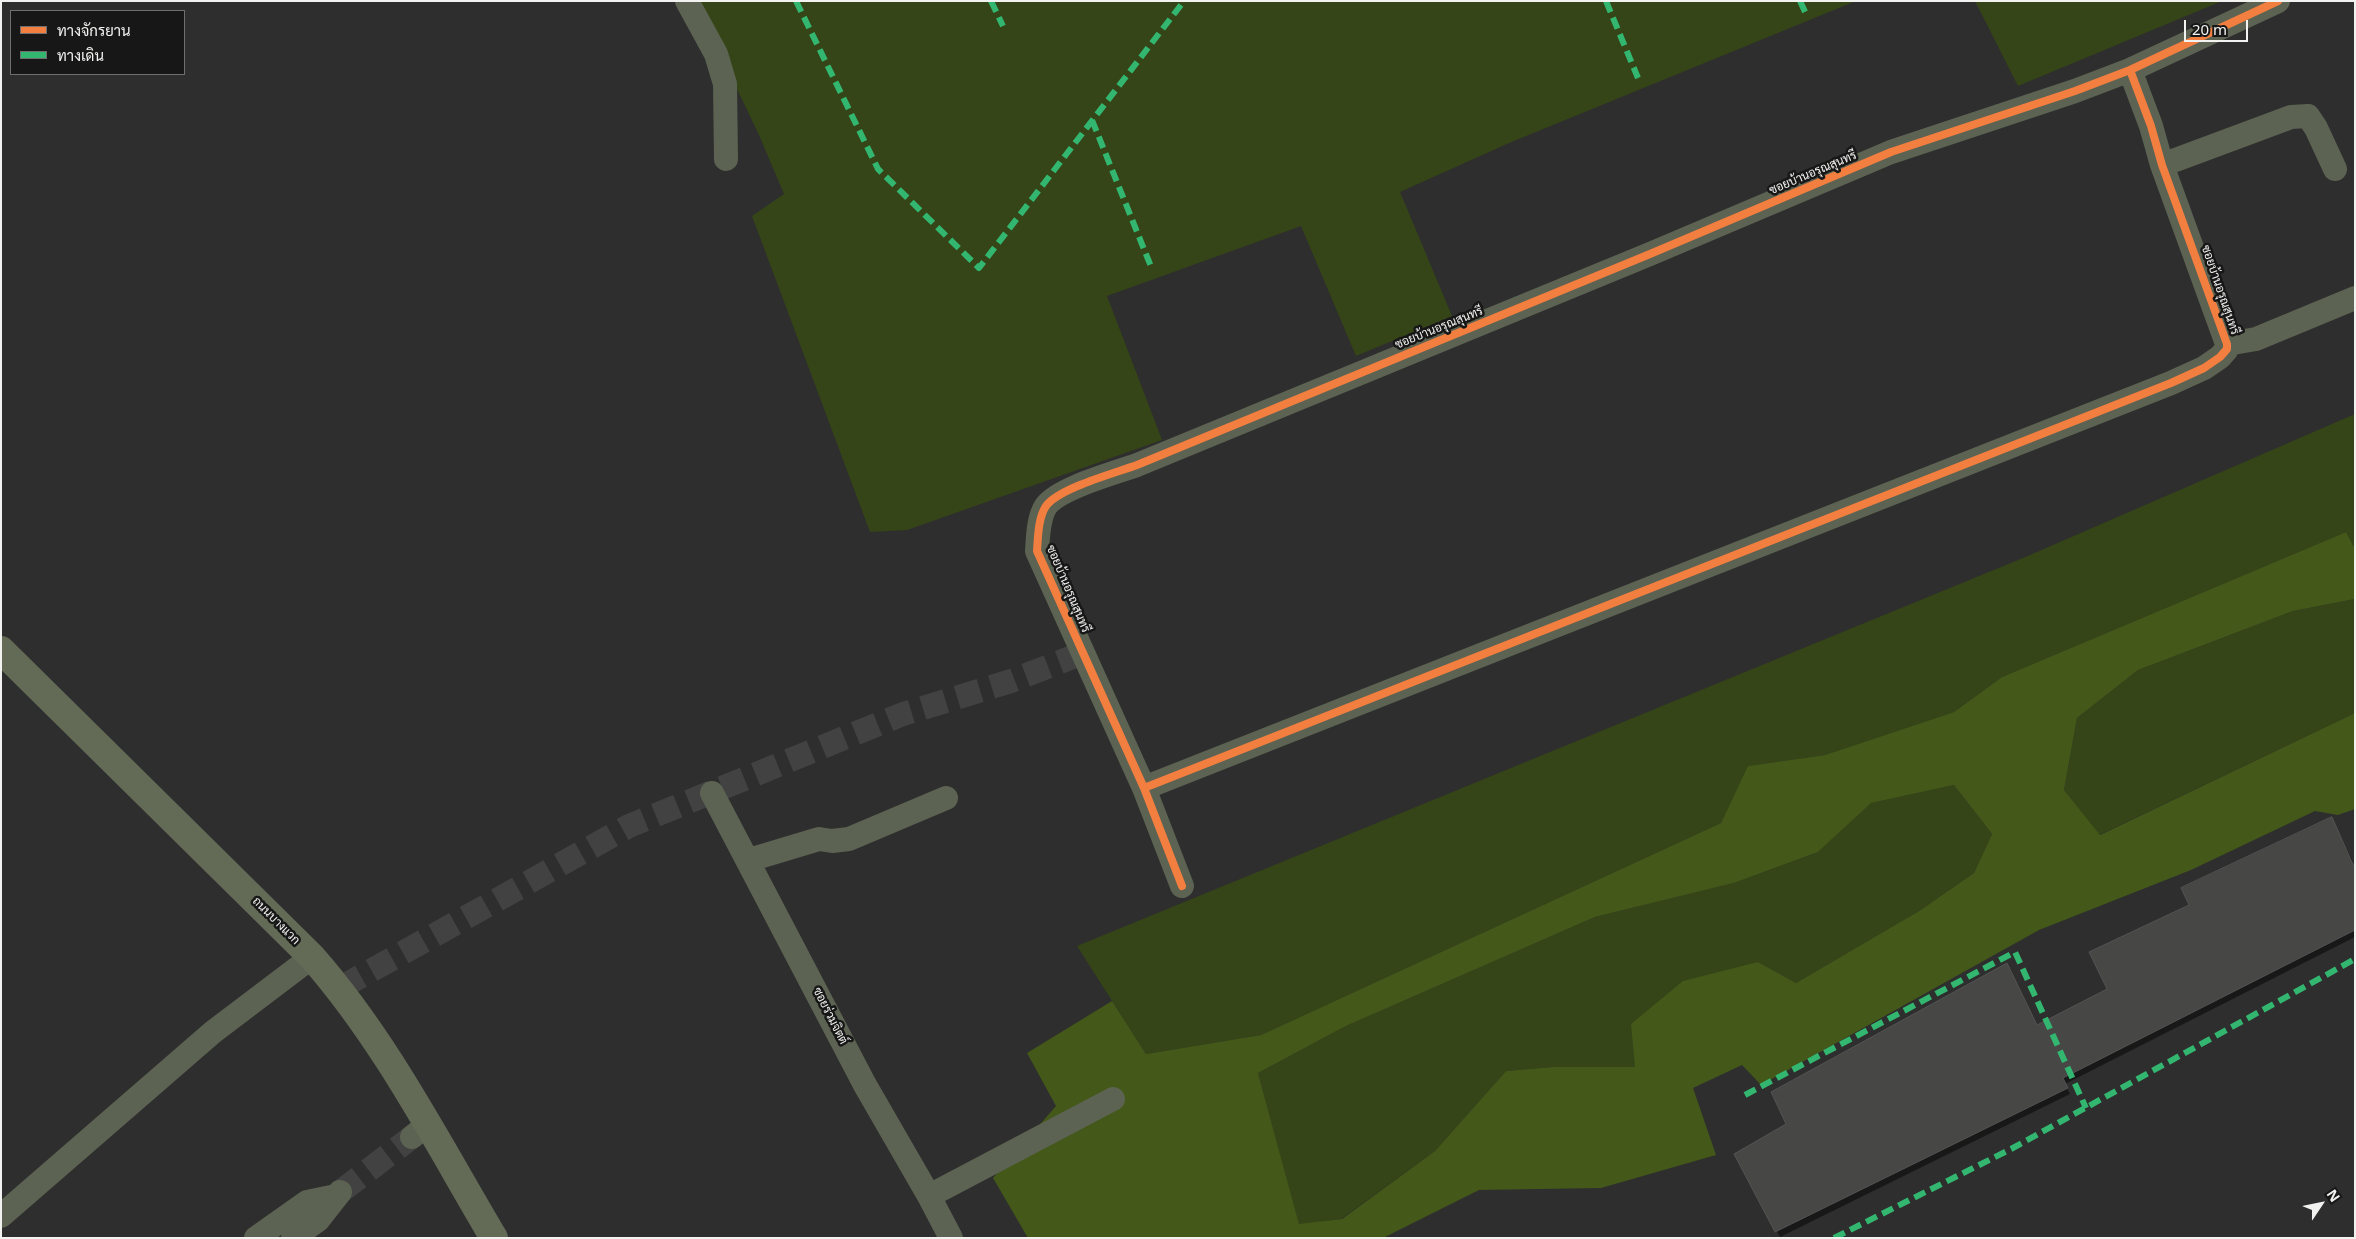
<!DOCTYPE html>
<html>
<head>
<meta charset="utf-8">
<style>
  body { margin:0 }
  #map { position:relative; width:2356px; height:1239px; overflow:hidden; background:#2e2e2e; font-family:"Noto Sans",Sarabun,sans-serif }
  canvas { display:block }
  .frame { position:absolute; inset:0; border:2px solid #f2f2f1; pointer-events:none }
  .legend { position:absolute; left:10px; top:10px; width:175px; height:65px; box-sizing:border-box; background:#161716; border:1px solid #6e6f6e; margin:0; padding:6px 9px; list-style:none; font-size:15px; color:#f2f2f1 }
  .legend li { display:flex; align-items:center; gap:10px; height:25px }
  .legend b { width:25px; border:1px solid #6e6f6e }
  .north { position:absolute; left:2296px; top:1179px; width:50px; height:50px; -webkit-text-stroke:4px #161716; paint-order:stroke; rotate:56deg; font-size:14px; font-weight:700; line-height:20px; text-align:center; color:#f2f2f1 }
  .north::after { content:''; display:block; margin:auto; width:18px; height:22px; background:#f2f2f1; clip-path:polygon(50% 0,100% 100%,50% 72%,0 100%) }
  .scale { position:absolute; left:2184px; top:20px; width:64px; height:22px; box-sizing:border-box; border:2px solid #f2f2f1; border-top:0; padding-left:6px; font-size:15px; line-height:18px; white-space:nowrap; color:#f2f2f1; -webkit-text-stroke:4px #161716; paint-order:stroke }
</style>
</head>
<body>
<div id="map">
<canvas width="2356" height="1239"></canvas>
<div class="frame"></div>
<ul class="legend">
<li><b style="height:6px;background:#f27e40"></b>ทางจักรยาน</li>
<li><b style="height:6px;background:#33b770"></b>ทางเดิน</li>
</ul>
<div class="north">N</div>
<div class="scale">20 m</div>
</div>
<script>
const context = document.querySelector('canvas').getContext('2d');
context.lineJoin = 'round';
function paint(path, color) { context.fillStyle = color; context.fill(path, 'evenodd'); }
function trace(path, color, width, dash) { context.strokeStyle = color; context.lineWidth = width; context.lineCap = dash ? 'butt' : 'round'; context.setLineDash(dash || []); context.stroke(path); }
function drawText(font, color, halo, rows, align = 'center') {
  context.font = font + ' "Noto Sans",Sarabun,sans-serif'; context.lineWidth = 5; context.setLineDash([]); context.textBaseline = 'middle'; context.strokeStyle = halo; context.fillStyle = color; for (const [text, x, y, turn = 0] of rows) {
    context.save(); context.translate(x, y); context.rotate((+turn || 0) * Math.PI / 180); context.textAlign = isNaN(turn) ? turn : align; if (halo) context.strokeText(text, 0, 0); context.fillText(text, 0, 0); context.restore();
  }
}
paint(new Path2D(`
  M 695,1 L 1856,1 L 1509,143 L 1400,192 L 1452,316 L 1356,356 L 1301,226 L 1107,296 L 1162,440 L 907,530 L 870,532 L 752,216 L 784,194 L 759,135 Z
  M 1975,1 L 2222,1 L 2018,86 Z
  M 2355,414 L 2355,549 L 2346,532 L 2002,677 L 1954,712 L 1825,755 L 1749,766 L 1721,823 L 1261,1035 L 1146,1054 L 1077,946 L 2023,558 Z
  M 2355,599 L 2355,713 L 2099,835 L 2064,790 L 2077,718 L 2138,670 L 2293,611 Z
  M 1954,785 L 1992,834 L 1974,873 L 1919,911 L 1796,983 L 1758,962 L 1635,1067 L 1552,1067 L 1506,1071 L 1435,1151 L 1341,1219 L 1299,1225 L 1258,1073 L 1346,1026 L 1595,917 L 1734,883 L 1818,852 L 1870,803 Z`), '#354517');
paint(new Path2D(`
  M 2346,532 L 2355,549 L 2355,599 L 2293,611 L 2138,670 L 2077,718 L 2064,790 L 2100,835 L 2355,713 L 2355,809 L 2338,815 L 2315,811 L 2191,870 L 2039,930 L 1761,1085 L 1742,1065 L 1693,1088 L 1716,1155 L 1601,1188 L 1479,1190 L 1383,1238 L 1028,1238 L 993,1178 L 1056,1106 L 1027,1053 L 1112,1001 L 1146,1054 L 1261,1035 L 1721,823 L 1748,766 L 1825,755 L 1954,712 L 2002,677 ZM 1954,785 L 1992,834 L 1974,873 L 1919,911 L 1796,983 L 1758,962 L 1683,981 L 1631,1024 L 1635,1067 L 1552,1067 L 1506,1071 L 1435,1151 L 1342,1219 L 1299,1224 L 1258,1073 L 1346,1026 L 1595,917 L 1734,883 L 1818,852 L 1871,803 Z`), '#435819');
paint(new Path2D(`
  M 2332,818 L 2353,862 L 2351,863 L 2355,871 L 2355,937 L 2065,1084 L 2070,1094 L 1780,1237 L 1736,1154 L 1788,1125 L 2037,1026 L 2109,990 L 2190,906 Z`), '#0007');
const building = new Path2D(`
  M 2332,817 L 2355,869 L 2355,930 L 2063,1078 L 2068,1088 L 1775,1232 L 1734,1154 L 1786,1124 L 1771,1092 L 2007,963 L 2037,1025 L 2107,989 L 2089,952 L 2189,905 L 2181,888 Z`);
paint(building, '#474746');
trace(building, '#525352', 1);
trace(new Path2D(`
  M 340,988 L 629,826 L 903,714 L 1011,681 L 1083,653
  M 340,1192 L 412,1137`), '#424242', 24, [24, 12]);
trace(new Path2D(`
  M 687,1 L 716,54 L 725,84 L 726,159
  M 2162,165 L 2291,117 L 2308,116 L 2316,128 L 2335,169
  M 2227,344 L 2256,339 L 2355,298
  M 1144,788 L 2171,383 L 2204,368 L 2220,357 L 2227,349 L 2227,344 L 2162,165 L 2151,126 L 2130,70
  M 712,793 L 865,1085 L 929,1196 L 951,1238
  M 749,860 L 819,839 L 832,841 L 849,839 L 946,798
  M 1182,886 L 1144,788 L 1037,551 C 1038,538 1038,518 1046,506 C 1059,488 1115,473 1137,465 L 1650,254 L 1891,152 L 2075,91 L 2130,70 L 2278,1
  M 412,1137 L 427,1125
  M 929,1196 L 1113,1099
  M 1,1216 L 213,1032 L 312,957
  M 256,1238 L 307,1202 L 336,1196
  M 293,1238 L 318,1220 L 340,1192`), '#5c6352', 24);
trace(new Path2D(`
  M 1,650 L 312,957 C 385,1040 437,1142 494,1238`), '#636b57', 28);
trace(new Path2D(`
  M 796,1 L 878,169 L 979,268 L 1184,1
  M 991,1 L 1003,26
  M 1606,1 L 1638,78
  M 1800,1 L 1807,16
  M 1092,120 L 1152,269
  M 1745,1095 L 2015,952 L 2086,1108
  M 1834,1238 L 2011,1149 L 2355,959`), '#33b770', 6, [12, 6]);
trace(new Path2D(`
  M 1144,788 L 2171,383 L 2204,368 L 2220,357 L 2227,349 L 2227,344 L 2162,165 L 2151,126 L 2130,70
  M 1182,886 L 1144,788 L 1037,551 C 1038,538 1038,518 1046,506 C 1059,488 1115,473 1137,465 L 1650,254 L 1891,152 L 2075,91 L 2130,70 L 2278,1`), '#f27e40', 8);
drawText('12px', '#f2f2f1', '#161716', [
  ["ซอยบ้านอรุณสุนทรี",1813,173,-23],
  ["ซอยบ้านอรุณสุนทรี",2220,290,71],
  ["ซอยบ้านอรุณสุนทรี",1439,328,-22],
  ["ซอยบ้านอรุณสุนทรี",1068,589,67],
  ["ถนนบางแวก",276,921,45],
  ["ซอยร่วมจิตต์",830,1016,63]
]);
</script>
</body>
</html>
